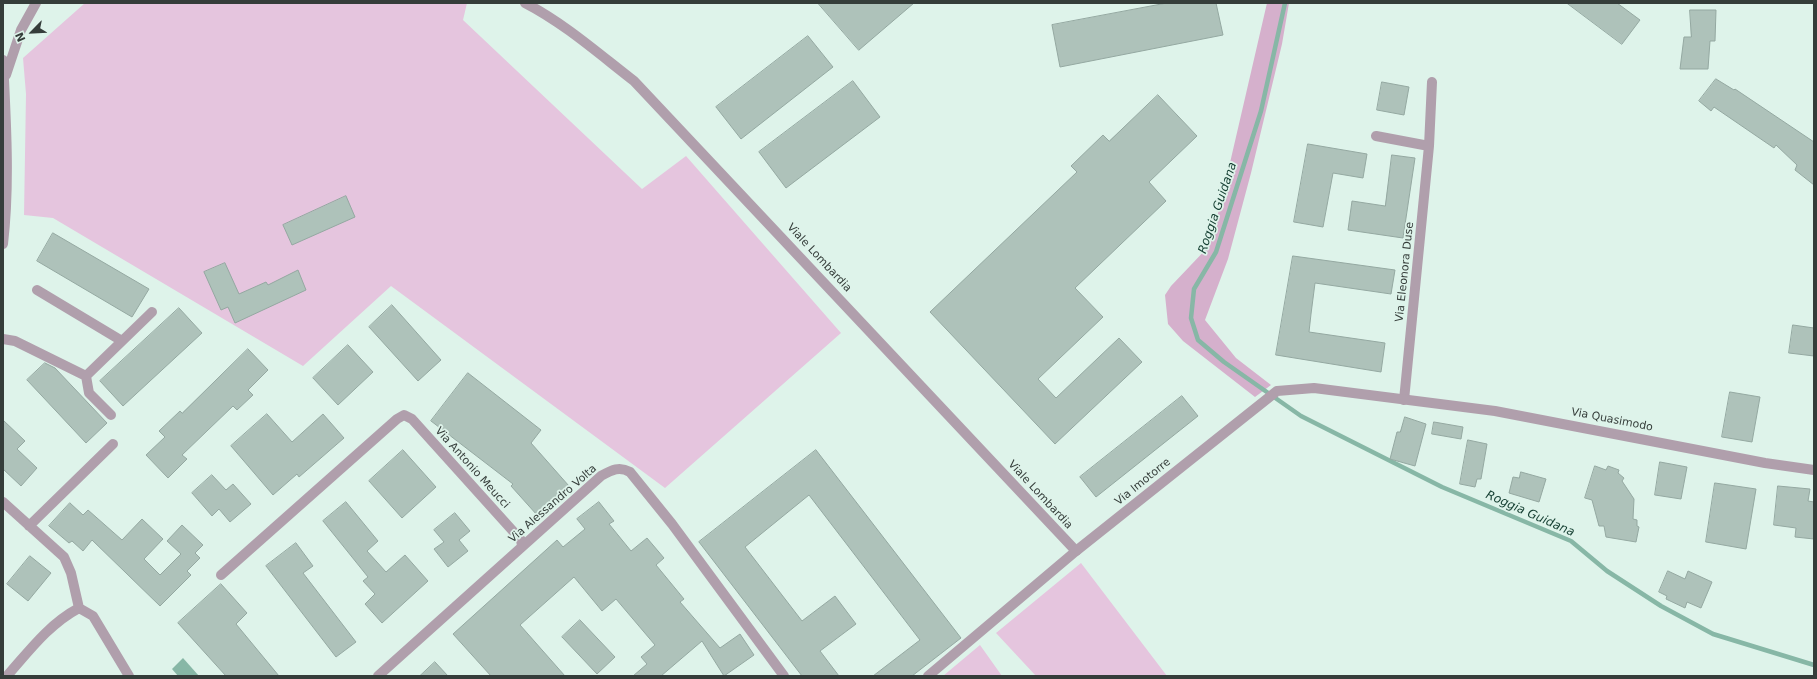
<!DOCTYPE html>
<html>
<head>
<meta charset="utf-8">
<style>
  body { margin:0 }
  #map { position:relative; width:1817px; height:679px; overflow:hidden; background:#def3ea; font-family:"DejaVu Sans",sans-serif }
  canvas { display:block }
  .frame { position:absolute; inset:0; border:4px solid #353d3a; pointer-events:none }
  .north { position:absolute; left:12px; top:12px; width:40px; height:40px; -webkit-text-stroke:3px #def3ea; paint-order:stroke; rotate:246deg; font-size:11px; font-weight:700; line-height:16px; text-align:center; color:#353d3a }
  .north::after { content:''; display:block; margin:auto; width:14px; height:18px; background:#353d3a; clip-path:polygon(50% 0,100% 100%,50% 72%,0 100%) }
</style>
</head>
<body>
<div id="map">
<canvas width="1817" height="679"></canvas>
<div class="frame"></div>
<div class="north">N</div>
</div>
<script>
const context = document.querySelector('canvas').getContext('2d');
context.lineJoin = 'round';
function paint(path, color) { context.fillStyle = color; context.fill(path, 'evenodd'); }
function trace(path, color, width, dash) { context.strokeStyle = color; context.lineWidth = width; context.lineCap = dash ? 'butt' : 'round'; context.setLineDash(dash || []); context.stroke(path); }
function drawText(font, color, halo, rows, align = 'center') {
  context.font = font + ' "DejaVu Sans",sans-serif'; context.lineWidth = 3.5; context.setLineDash([]); context.textBaseline = 'middle'; context.strokeStyle = halo; context.fillStyle = color; for (const [text, x, y, turn = 0] of rows) {
    context.save(); context.translate(x, y); context.rotate((+turn || 0) * Math.PI / 180); context.textAlign = isNaN(turn) ? turn : align; if (halo) context.strokeText(text, 0, 0); context.fillText(text, 0, 0); context.restore();
  }
}
paint(new Path2D(`
  M 85,3 L 467,3 L 463,20 L 642,189 L 686,156 L 841,333 L 665,488 L 391,286 L 303,366 L 53,218 L 24,215 L 26,94 L 23,58 Z
  M 1081,563 L 1167,676 L 1036,676 L 996,633 Z
  M 980,645 L 1002,676 L 943,676 Z`), '#e5c5de');
paint(new Path2D(`
  M 1267,3 L 1289,3 L 1282,44 L 1251,173 L 1228,259 L 1205,320 L 1236,358 L 1271,385 L 1255,397 L 1183,341 L 1168,324 L 1165,295 L 1171,286 L 1209,246 L 1220,206 Z`), '#d5b0cc');
paint(new Path2D(`
  M 183,658 L 199,676 L 178,676 L 172,669 Z`), '#87b7a6');
trace(new Path2D(`
  M 1285,3 L 1261,111 L 1216,252 L 1194,289 L 1191,318 L 1198,340 L 1224,362 L 1301,416 L 1442,487 L 1571,541 L 1607,571 L 1661,606 L 1713,634 L 1814,665`), '#87b7a6', 4.5);
const building = new Path2D(`
  M 818,3 L 914,3 L 859,50 Z
  M 1167,3 L 1216,3 L 1223,35 L 1060,67 L 1052,25 Z
  M 1567,3 L 1617,3 L 1640,20 L 1622,44 Z
  M 1690,10 L 1716,10 L 1715,41 L 1710,41 L 1708,69 L 1680,69 L 1684,37 L 1691,37 Z
  M 808,36 L 833,67 L 741,139 L 716,107 Z
  M 1716,79 L 1734,90 L 1735,89 L 1814,142 L 1814,185 L 1795,170 L 1797,165 L 1776,145 L 1774,148 L 1714,107 L 1711,111 L 1699,101 Z
  M 853,81 L 880,117 L 786,188 L 759,152 Z
  M 1382,82 L 1409,87 L 1404,115 L 1377,110 Z
  M 1158,95 L 1197,136 L 1149,182 L 1166,201 L 1075,288 L 1103,317 L 1038,379 L 1056,398 L 1119,338 L 1142,362 L 1055,444 L 930,312 L 1077,172 L 1071,166 L 1103,135 L 1109,141 Z
  M 1308,144 L 1367,154 L 1363,178 L 1333,173 L 1323,227 L 1294,222 Z
  M 1392,155 L 1415,158 L 1403,238 L 1348,230 L 1352,201 L 1385,206 Z
  M 346,196 L 355,217 L 292,245 L 283,225 Z
  M 53,233 L 149,289 L 132,317 L 37,261 Z
  M 1293,256 L 1395,270 L 1391,294 L 1315,283 L 1311,314 L 1309,332 L 1385,343 L 1381,372 L 1276,355 Z
  M 225,263 L 239,294 L 266,282 L 268,285 L 298,270 L 306,290 L 235,323 L 228,307 L 221,310 L 204,272 Z
  M 392,305 L 441,360 L 418,381 L 369,327 Z
  M 179,308 L 202,333 L 123,406 L 100,381 Z
  M 1793,325 L 1814,328 L 1814,356 L 1789,353 Z
  M 348,345 L 373,372 L 338,405 L 313,378 Z
  M 248,349 L 268,370 L 248,390 L 253,395 L 237,410 L 233,406 L 182,455 L 187,459 L 168,478 L 146,455 L 165,437 L 159,431 L 180,411 L 182,413 Z
  M 45,363 L 55,368 L 107,423 L 86,443 L 27,380 Z
  M 468,373 L 541,430 L 531,443 L 569,486 L 537,515 L 511,486 L 513,484 L 431,421 Z
  M 1730,392 L 1760,397 L 1752,442 L 1722,437 Z
  M 1182,396 L 1198,416 L 1096,497 L 1080,477 Z
  M 267,414 L 292,442 L 323,414 L 344,438 L 299,477 L 297,474 L 273,495 L 231,446 Z
  M 1405,417 L 1426,424 L 1415,466 L 1390,459 L 1397,432 L 1400,432 Z
  M 3,420 L 25,441 L 17,449 L 37,468 L 21,486 L 3,469 Z
  M 1434,422 L 1463,427 L 1461,439 L 1432,434 Z
  M 1468,440 L 1487,444 L 1481,479 L 1477,479 L 1475,487 L 1460,484 Z
  M 403,450 L 436,487 L 402,518 L 369,481 Z
  M 816,450 L 961,638 L 912,676 L 873,676 L 920,640 L 809,495 L 745,547 L 802,621 L 835,596 L 856,624 L 820,651 L 839,676 L 802,676 L 699,542 Z
  M 1660,462 L 1687,467 L 1681,499 L 1655,495 Z
  M 1595,466 L 1606,470 L 1608,466 L 1619,470 L 1618,473 L 1624,478 L 1622,481 L 1634,499 L 1633,519 L 1637,520 L 1637,526 L 1639,527 L 1636,542 L 1606,537 L 1604,526 L 1599,526 L 1592,500 L 1585,498 Z
  M 1521,472 L 1546,479 L 1539,502 L 1509,493 L 1513,477 L 1519,478 Z
  M 212,475 L 226,490 L 233,484 L 251,504 L 230,522 L 219,509 L 212,516 L 192,493 Z
  M 1715,483 L 1756,489 L 1746,549 L 1706,542 Z
  M 1778,486 L 1810,489 L 1808,501 L 1814,502 L 1814,539 L 1795,537 L 1796,528 L 1774,525 Z
  M 346,502 L 378,541 L 367,551 L 386,572 L 405,555 L 428,581 L 382,623 L 365,604 L 375,594 L 363,581 L 368,577 L 323,521 Z
  M 599,502 L 614,521 L 609,524 L 631,551 L 647,538 L 664,558 L 656,565 L 684,599 L 680,602 L 720,648 L 740,634 L 754,655 L 724,676 L 702,641 L 661,676 L 633,676 L 647,664 L 641,657 L 655,645 L 616,599 L 602,611 L 574,577 L 520,625 L 565,676 L 491,676 L 453,634 L 557,540 L 563,547 L 585,529 L 577,519 Z
  M 70,503 L 83,515 L 88,510 L 122,540 L 142,519 L 163,539 L 144,559 L 160,575 L 181,554 L 167,541 L 182,525 L 203,545 L 195,553 L 200,558 L 187,571 L 191,575 L 160,606 L 92,540 L 83,551 L 72,541 L 69,543 L 49,526 Z
  M 455,513 L 470,531 L 459,540 L 468,551 L 448,567 L 434,549 L 444,542 L 434,530 Z
  M 296,543 L 313,566 L 303,573 L 356,642 L 336,657 L 266,566 Z
  M 30,556 L 51,573 L 28,601 L 7,584 Z
  M 1668,571 L 1685,579 L 1688,571 L 1712,582 L 1701,608 L 1687,602 L 1685,608 L 1666,599 L 1667,596 L 1659,592 Z
  M 221,584 L 247,613 L 236,624 L 279,676 L 226,676 L 178,623 Z
  M 580,620 L 615,657 L 597,674 L 562,637 Z
  M 435,662 L 448,676 L 420,676 Z`);
paint(building, '#aec2ba');
trace(building, '#94a8a1', 1);
trace(new Path2D(`
  M 525,3 C 564,23 599,54 634,81 L 1076,551
  M 3,60 C 6,121 10,184 3,244
  M 6,75 L 21,30 L 36,3
  M 1376,136 L 1429,146
  M 37,290 L 122,341
  M 3,339 L 15,341 L 86,376 L 152,312
  M 86,376 L 89,393 L 111,415
  M 1404,400 L 1429,146 L 1432,82
  M 3,502 L 64,557 L 71,573 L 79,608 L 93,616 L 129,676
  M 29,526 L 113,444
  M 221,575 L 397,419 L 404,415 L 412,419 L 521,540 L 522,546
  M 7,676 C 29,651 49,624 79,608
  M 378,676 L 601,476 C 612,470 619,466 630,472 L 672,524 L 784,676`), '#b09fac', 10);
trace(new Path2D(`
  M 928,676 L 1076,551 L 1277,391 L 1314,388 L 1495,411 L 1765,463 L 1814,470`), '#b09fac', 10);
drawText('11px', '#353d3a', '#def3ea', [
  ["Viale Lombardia",819,258,47],
  ["Via Eleonora Duse",1405,272,-84],
  ["Via Quasimodo",1612,420,11],
  ["Via Antonio Meucci",472,468,48],
  ["Via Imotorre",1143,482,-39],
  ["Viale Lombardia",1040,495,47],
  ["Via Alessandro Volta",553,504,-41]
]);
drawText('italic 12px', '#153f32', '#def3ea', [
  ["Roggia Guidana",1218,208,-71],
  ["Roggia Guidana",1530,514,24]
]);
</script>
</body>
</html>
